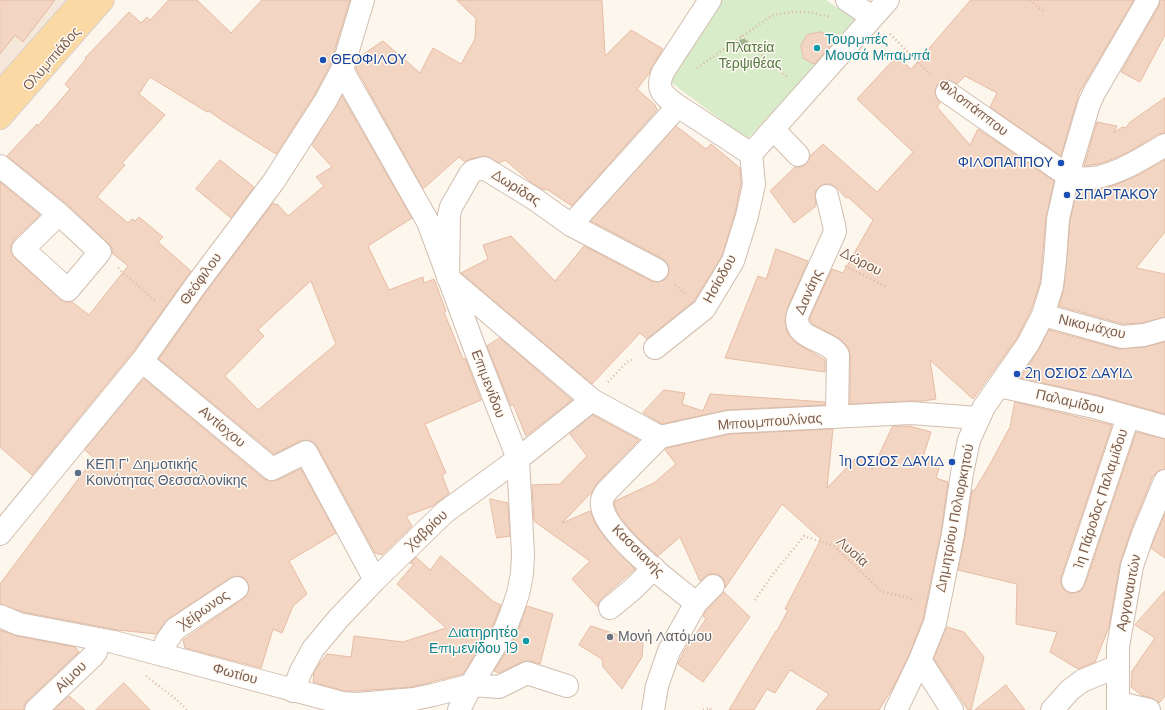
<!DOCTYPE html>
<html>
<head>
<meta charset="utf-8">
<style>
  body { margin:0 }
  canvas { display:block; background:#fdf6ec }
</style>
</head>
<body>
<canvas width="1165" height="710"></canvas>
<script>
const context = document.querySelector('canvas').getContext('2d');
context.lineJoin = 'round';
function paint(path, color) { context.fillStyle = color; context.fill(path, 'evenodd'); }
function trace(path, color, width, dash) { context.strokeStyle = color; context.lineWidth = width; context.lineCap = dash ? 'butt' : 'round'; context.setLineDash(dash || []); context.stroke(path); }
function drawText(font, color, halo, rows, align = 'center') {
  context.font = font + ' Montserrat,sans-serif'; context.lineWidth = 3; context.setLineDash([]); context.textBaseline = 'middle'; context.strokeStyle = halo; context.fillStyle = color; for (const [text, x, y, turn = 0] of rows) {
    context.save(); context.translate(x, y); context.rotate((+turn || 0) * Math.PI / 180); context.textAlign = isNaN(turn) ? turn : align; if (halo) context.strokeText(text, 0, 0); context.fillText(text, 0, 0); context.restore();
  }
}
paint(new Path2D(`
  M 0,0 L 72,0 L 0,81 Z`), '#f5e8da');
paint(new Path2D(`
  M 722,0 L 826,0 L 859,23 L 747,139 L 665,78 Z`), '#d8ecc9');
const building = new Path2D(`
  M 0,0 L 55,0 L 23,42 L 15,35 L 0,54 Z
  M 169,0 L 197,0 L 231,33 L 262,0 L 350,0 L 330,65 L 315,94 L 276,154 L 223,121 L 209,111 L 207,112 L 150,77 L 139,94 L 165,115 L 122,163 L 125,165 L 97,197 L 128,223 L 132,219 L 135,221 L 139,217 L 163,237 L 158,242 L 191,271 L 132,353 L 32,475 L 0,447 L 0,182 L 40,215 L 14,240 L 11,246 L 11,253 L 15,258 L 60,299 L 66,302 L 72,302 L 89,315 L 128,266 L 112,253 L 112,248 L 108,243 L 68,205 L 7,156 L 37,124 L 38,126 L 70,89 L 65,84 L 86,59 L 85,58 L 129,12 L 141,23 L 147,17 L 150,20 Z
  M 457,0 L 602,0 L 605,56 L 631,30 L 663,49 L 653,65 L 650,72 L 637,89 L 655,105 L 657,110 L 572,206 L 548,190 L 542,189 L 532,183 L 505,160 L 499,163 L 485,156 L 470,159 L 465,162 L 459,157 L 423,189 L 356,68 L 359,57 L 383,41 L 420,73 L 433,48 L 461,64 L 475,39 L 476,19 Z
  M 971,0 L 1134,0 L 1079,93 L 1061,156 L 990,107 L 997,93 L 965,76 L 957,84 L 948,80 L 941,81 L 937,85 L 935,91 L 936,97 L 940,103 L 937,107 L 970,145 L 978,129 L 1054,181 L 1046,218 L 1040,283 L 1031,310 L 1017,338 L 973,399 L 930,360 L 936,399 L 924,401 L 910,401 L 850,404 L 850,355 L 848,347 L 840,339 L 813,324 L 810,321 L 810,317 L 832,269 L 843,273 L 873,220 L 848,197 L 846,198 L 836,187 L 830,184 L 824,184 L 819,187 L 815,192 L 816,206 L 794,223 L 770,191 L 795,167 L 801,167 L 806,164 L 810,156 L 823,144 L 877,192 L 913,152 L 857,99 L 897,56 L 911,69 Z
  M 1160,0 L 1165,0 L 1165,35 L 1140,82 L 1121,72 L 1159,6 Z
  M 821,32 L 831,38 L 832,44 L 814,64 L 803,58 L 801,45 L 807,35 Z
  M 342,96 L 412,218 L 368,246 L 389,290 L 423,277 L 424,283 L 434,279 L 446,311 L 444,312 L 463,359 L 465,358 L 481,400 L 425,424 L 446,473 L 442,475 L 449,493 L 433,506 L 406,516 L 412,526 L 382,555 L 375,553 L 317,446 L 313,442 L 307,440 L 301,441 L 274,454 L 159,359 L 206,292 L 273,203 L 276,205 L 277,204 L 288,216 L 324,186 L 316,177 L 332,167 L 312,145 ZM 311,281 L 336,344 L 258,410 L 225,376 L 264,336 L 258,330 Z
  M 1165,98 L 1165,133 L 1158,134 L 1129,152 L 1108,161 L 1097,164 L 1084,166 L 1097,122 L 1117,126 L 1114,133 L 1122,127 L 1126,128 L 1129,123 Z
  M 676,126 L 706,149 L 711,144 L 740,168 L 741,183 L 735,213 L 722,256 L 694,301 L 647,339 L 640,333 L 592,384 L 461,273 L 488,259 L 483,245 L 511,236 L 555,281 L 584,246 L 651,281 L 658,282 L 664,280 L 668,275 L 669,269 L 667,263 L 663,259 L 591,221 Z
  M 220,160 L 254,187 L 231,218 L 196,189 Z
  M 1165,160 L 1165,232 L 1136,268 L 1165,274 L 1165,317 L 1142,323 L 1123,324 L 1059,306 L 1064,288 L 1070,221 L 1077,190 L 1091,191 L 1115,185 L 1140,174 Z
  M 776,249 L 808,261 L 787,309 L 785,322 L 788,334 L 796,343 L 825,360 L 825,372 L 725,358 L 758,276 L 766,279 Z
  M 1049,330 L 1119,349 L 1145,347 L 1165,342 L 1165,414 L 1097,395 L 1020,378 L 1038,351 Z
  M 500,338 L 572,400 L 526,436 L 513,404 L 511,406 L 487,346 Z
  M 144,379 L 264,479 L 270,481 L 277,480 L 301,469 L 336,533 L 289,561 L 307,594 L 293,606 L 282,633 L 273,629 L 261,668 L 185,648 L 183,640 L 244,598 L 248,593 L 249,587 L 247,581 L 242,577 L 236,576 L 230,578 L 168,619 L 156,634 L 118,630 L 23,612 L 0,604 L 0,584 L 94,458 L 85,450 Z
  M 664,390 L 685,393 L 682,404 L 703,411 L 710,394 L 825,402 L 825,405 L 727,410 L 662,424 L 643,413 Z
  M 1015,402 L 1112,425 L 1061,577 L 1061,583 L 1063,589 L 1069,593 L 1075,593 L 1081,591 L 1085,585 L 1136,432 L 1165,439 L 1165,469 L 1158,471 L 1153,476 L 1131,530 L 1120,564 L 1109,627 L 1095,662 L 1078,669 L 1050,652 L 1057,632 L 1016,624 L 1017,584 L 958,570 L 965,536 L 972,490 L 974,491 L 989,466 L 1010,427 Z
  M 593,415 L 639,440 L 597,483 L 592,492 L 562,523 L 590,511 L 596,525 L 605,538 L 635,569 L 602,598 L 598,603 L 598,607 L 572,579 L 590,561 L 534,521 L 532,485 L 560,484 L 587,456 L 570,434 Z
  M 893,426 L 909,426 L 931,432 L 923,457 L 941,462 L 936,478 L 948,482 L 941,532 L 923,619 L 909,655 L 894,686 L 879,710 L 816,710 L 829,694 L 790,670 L 775,693 L 767,689 L 754,710 L 729,710 L 776,631 L 777,631 L 788,610 L 785,609 L 821,539 L 782,504 L 725,588 L 725,582 L 722,577 L 716,574 L 709,574 L 700,581 L 680,537 L 658,556 L 636,536 L 625,523 L 617,512 L 614,503 L 615,501 L 654,483 L 676,464 L 665,450 L 666,448 L 730,434 L 833,429 L 827,488 L 859,455 L 872,469 Z
  M 490,499 L 508,503 L 510,536 L 497,538 Z
  M 1165,514 L 1165,558 L 1151,548 Z
  M 441,556 L 494,602 L 501,605 L 494,623 L 463,674 L 412,687 L 358,691 L 344,691 L 313,682 L 314,672 L 320,663 L 327,654 L 351,657 L 354,636 L 403,642 L 446,628 L 397,584 L 414,564 L 410,563 L 416,557 L 430,570 Z
  M 1165,591 L 1165,696 L 1159,703 L 1152,698 L 1141,695 L 1131,687 L 1132,671 L 1155,638 L 1135,625 Z
  M 724,592 L 750,617 L 703,682 L 678,664 L 684,651 L 706,619 L 703,616 L 706,611 Z
  M 527,606 L 553,614 L 540,664 L 531,661 L 522,662 L 499,673 L 494,671 L 517,634 Z
  M 591,626 L 643,643 L 642,657 L 622,689 L 603,667 L 602,659 L 579,645 Z
  M 947,627 L 964,632 L 984,657 L 971,710 L 968,710 L 934,659 Z
  M 0,630 L 17,636 L 75,647 L 79,652 L 27,701 L 24,706 L 24,710 L 0,710 Z
  M 124,683 L 150,710 L 96,710 Z
  M 1006,685 L 1025,710 L 975,710 Z
  M 69,696 L 85,710 L 54,710 Z`);
paint(building, '#f3d5c3');
trace(building, '#e6bba3', 1);
const minor = new Path2D(`
  M 710,0 L 663,72 C 655,90 664,96 678,106 L 751,154
  M 847,0 L 872,17
  M 342,70 L 428,222 L 475,349 L 518,459 L 523,554 L 522,574 L 518,594 L 511,614 L 505,629 L 474,680 L 459,710
  M 947,92 L 1061,171 C 1067,174 1072,177 1078,178 C 1106,182 1142,159 1165,145
  M 773,129 L 798,155
  M 751,154 L 888,0
  M 0,166 L 59,214 L 100,252 L 68,290 L 23,249 L 59,214
  M 827,196 L 834,225 L 835,232 L 798,314 C 791,340 828,338 838,355 L 837,417
  M 571,225 L 678,106
  M 657,270 L 571,225 L 533,198 L 484,168 L 473,171 L 470,174 L 451,207 L 449,215 L 448,278 L 592,400 L 660,437 L 728,422 L 911,413 L 978,418
  M 1043,315 L 1122,337 L 1144,335 L 1165,329
  M 655,348 L 704,309 L 733,261 L 747,216 L 754,184 L 751,154
  M 142,361 L 272,469 L 306,452 L 375,580
  M 999,386 L 1094,407 L 1165,427
  M 660,437 L 606,492 C 603,496 601,501 602,506 C 606,535 672,584 696,603
  M 0,534 L 142,361 L 196,285 L 274,181 L 326,100 L 342,70 L 363,0
  M 1073,581 L 1128,417
  M 610,608 L 633,589 L 654,568
  M 0,616 L 19,624 L 114,642 L 342,703 L 358,704 L 414,699 L 433,695 L 472,685 L 499,687 L 527,673 L 567,686
  M 162,655 L 166,642 L 175,629 L 237,588
  M 920,660 L 952,710
  M 293,691 L 301,671 L 313,649 L 338,619 L 375,580 L 445,512 L 518,459 L 592,400
  M 1119,703 L 1149,710
  M 36,710 L 93,656 L 96,652 L 99,639
  M 653,710 L 657,686 L 669,651 L 696,603 L 713,586
  M 896,710 L 920,660 L 935,623 L 953,534 L 962,473 L 969,440 L 984,407 L 1028,344 L 1043,315 L 1052,286 L 1055,261 L 1058,219 L 1068,175 L 1089,104 L 1094,93 L 1148,0
  M 1052,710 L 1070,690 L 1082,681 L 1118,666
  M 1118,710 L 1118,647 L 1132,566 L 1143,534 L 1165,481`);
const major = new Path2D(`
  M 0,93 L 82,0
  M 0,118 L 103,0`);
trace(minor, '#d1beb0', 24);
trace(major, '#dad1cd', 24);
trace(new Path2D(`
  M 1030,0 L 1044,12
  M 890,34 L 930,74
  M 741,36 L 788,78
  M 697,68 L 773,15 L 793,12 L 808,12 L 830,17
  M 845,266 L 887,287
  M 118,268 L 155,301
  M 675,285 L 685,293
  M 608,382 L 627,362 L 634,359
  M 755,600 L 773,574 L 804,536 L 834,546 L 881,591 L 915,600
  M 146,676 L 177,700 L 187,710
  M 703,710 L 710,708 L 711,710`), '#d9b8a5', 2.5, [1, 3]);
trace(minor, '#fff', 22);
trace(major, '#fbd9a5', 22);
context.fillStyle = '#a0b28e';
for (const [x, y] of [
  [743,45]
]) { context.beginPath(); context.arc(x, y, 6, 0, 2 * Math.PI); context.fill(); }
for (const [x, y, r, color] of [
  [817,48,4,"#0f9aa8"],
  [323,60,4,"#1a4fb4"],
  [1061,163,4,"#1a4fb4"],
  [1067,195,4,"#1a4fb4"],
  [1017,374,4,"#1a4fb4"],
  [952,462,4,"#1a4fb4"],
  [78,473,4,"#5c6f8a"],
  [610,637,4,"#6b7280"],
  [526,641,4,"#0f9aa8"]
]) { const dot = new Path2D(); dot.arc(x, y, r, 0, 2 * Math.PI); context.fillStyle = color; context.fill(dot); trace(dot, '#fffaf3', 1.5); }
drawText('14px', '#0d838f', '#fffaf3', [
  ["Τουρμπές",825,40],
  ["Μουσά Μπαμπά",825,56],
  ["Διατηρητέο",518,633,"right"],
  ["Επιμενίδου 19",518,649,"right"]
], 'left');
drawText('14px', '#537a41', '#fffaf3', [
  ["Πλατεία",750,48],
  ["Τερψιθέας",750,64]
]);
drawText('14px', '#7a5c4d', '#fffaf3', [
  ["Ολυμπιάδος",52,59,-49],
  ["Φιλοπάππου",973,108,37],
  ["Δωρίδας",516,188,32],
  ["Δώρου",861,262,27],
  ["Θεόφιλου",201,279,-54],
  ["Ησίοδου",720,279,-61],
  ["Δανάης",809,292,-66],
  ["Νικομάχου",1092,327,13],
  ["Επιμενίδου",488,384,69],
  ["Παλαμίδου",1070,402,13],
  ["Μπουμπουλίνας",770,422,-4],
  ["Αντίοχου",222,427,40],
  ["1η Πάροδος Παλαμίδου",1101,499,-72],
  ["Δημητρίου Πολιορκητού",955,518,-79],
  ["Χαβρίου",427,530,-43],
  ["Κασσιανής",638,551,45],
  ["Λυσία",852,552,41],
  ["Αργοναυτών",1129,593,-79],
  ["Χείρωνος",204,610,-34],
  ["Φωτίου",235,674,15],
  ["Αίμου",71,677,-44]
]);
drawText('14px', '#164399', '#fffaf3', [
  ["ΘΕΟΦΙΛΟΥ",331,60],
  ["ΦΙΛΟΠΑΠΠΟΥ",1053,163,"right"],
  ["ΣΠΑΡΤΑΚΟΥ",1075,195],
  ["2η ΟΣΙΟΣ ΔΑΥΙΔ",1025,374],
  ["1η ΟΣΙΟΣ ΔΑΥΙΔ",944,462,"right"]
], 'left');
drawText('14px', '#4e5e75', '#fffaf3', [
  ["ΚΕΠ Γ' Δημοτικής",86,465],
  ["Κοινότητας Θεσσαλονίκης",86,481]
], 'left');
drawText('14px', '#5b616d', '#fffaf3', [
  ["Μονή Λατόμου",618,637]
], 'left');
</script>
</body>
</html>
